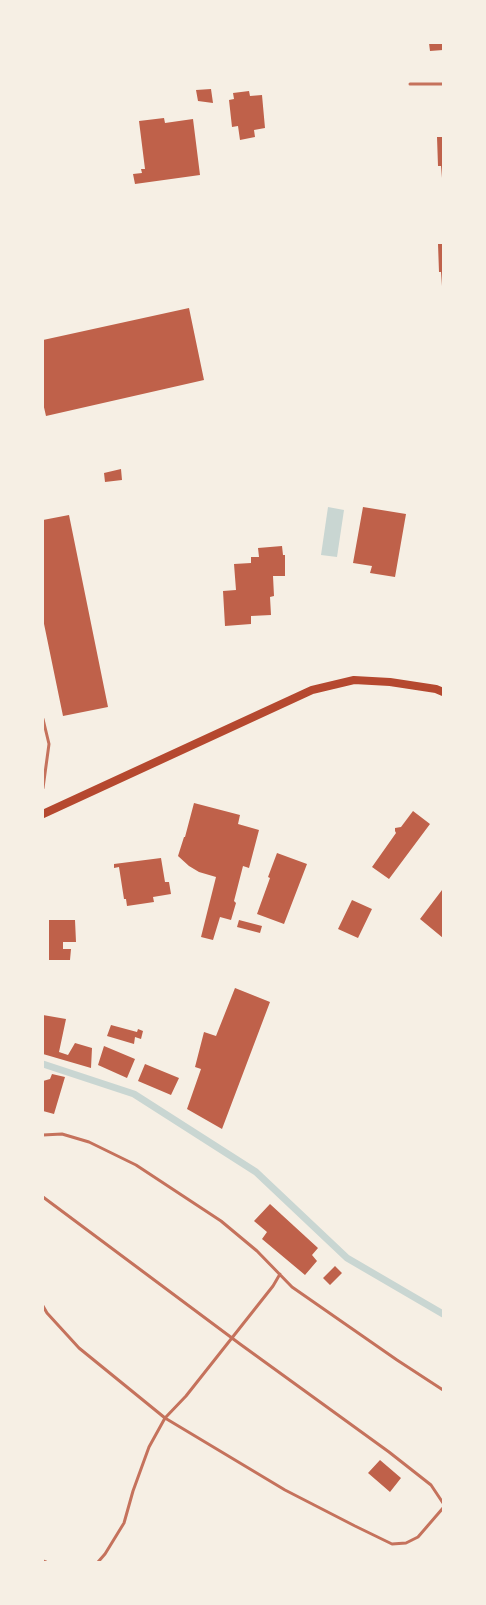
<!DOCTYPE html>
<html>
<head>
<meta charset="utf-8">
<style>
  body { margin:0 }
  #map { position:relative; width:486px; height:1605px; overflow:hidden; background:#f6efe4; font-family:Poppins,sans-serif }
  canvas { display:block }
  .frame { position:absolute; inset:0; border:44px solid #f6efe4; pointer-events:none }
</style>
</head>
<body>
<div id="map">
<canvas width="486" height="1605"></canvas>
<div class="frame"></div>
</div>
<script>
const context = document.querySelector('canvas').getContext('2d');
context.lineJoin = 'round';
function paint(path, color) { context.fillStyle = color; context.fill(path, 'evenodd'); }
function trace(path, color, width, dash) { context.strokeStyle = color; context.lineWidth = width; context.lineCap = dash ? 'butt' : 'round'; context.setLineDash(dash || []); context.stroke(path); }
paint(new Path2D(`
  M 328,507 L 344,510 L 337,557 L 321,555 Z`), '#c9d6d2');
trace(new Path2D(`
  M 43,1064 L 134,1094 L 256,1172 L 347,1258 L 443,1314`), '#c9d6d2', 7);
paint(new Path2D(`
  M 429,43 L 443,43 L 443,50 L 430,51 Z
  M 211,89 L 213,103 L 198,101 L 196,90 Z
  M 249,91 L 250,96 L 262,95 L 265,128 L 254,130 L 255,137 L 240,140 L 238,126 L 232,127 L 229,100 L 234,99 L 233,93 Z
  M 164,118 L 165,123 L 193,119 L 200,175 L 135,184 L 133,174 L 142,173 L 141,169 L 145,169 L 139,121 Z
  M 437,137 L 443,137 L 443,178 L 442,178 L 441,166 L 438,166 Z
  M 438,244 L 443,244 L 443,286 L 442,286 L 441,272 L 439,272 Z
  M 189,308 L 204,380 L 46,416 L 43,403 L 43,340 Z
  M 121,469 L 122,480 L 105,482 L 104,473 Z
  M 363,507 L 406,514 L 395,577 L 370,573 L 372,566 L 353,563 Z
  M 69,515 L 108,707 L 63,716 L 43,619 L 43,520 Z
  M 282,546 L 283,555 L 285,555 L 285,576 L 273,576 L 274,596 L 270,597 L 271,615 L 251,616 L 251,624 L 225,626 L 223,591 L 236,590 L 234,564 L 251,563 L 251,557 L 259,557 L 258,548 Z
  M 194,803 L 240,815 L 238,824 L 259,830 L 249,868 L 243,866 L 234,901 L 236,903 L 231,920 L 220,917 L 213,940 L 201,937 L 216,877 L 199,872 L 189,866 L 178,856 L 184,837 L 185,837 Z
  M 413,811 L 430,824 L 389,879 L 372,867 L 396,833 L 395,831 L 395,828 L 401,827 Z
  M 277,853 L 307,864 L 284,924 L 257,914 L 270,878 L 268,877 Z
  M 161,858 L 165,882 L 169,882 L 171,894 L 153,897 L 154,902 L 127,906 L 126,899 L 124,899 L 119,867 L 114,868 L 114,864 Z
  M 442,890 L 443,891 L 443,938 L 420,919 Z
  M 352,900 L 372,909 L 358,938 L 338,929 Z
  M 49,920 L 75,920 L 76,942 L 63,942 L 63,949 L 71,949 L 70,960 L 49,960 Z
  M 239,920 L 262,926 L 260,933 L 237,927 Z
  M 235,988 L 270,1002 L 222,1129 L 187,1109 L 201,1069 L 195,1067 L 204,1032 L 216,1036 Z
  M 43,1015 L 66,1019 L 59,1052 L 68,1055 L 75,1043 L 92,1048 L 91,1068 L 43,1054 Z
  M 111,1025 L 137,1032 L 138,1029 L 143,1031 L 141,1039 L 135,1037 L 134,1044 L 107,1036 Z
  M 104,1046 L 135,1059 L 127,1078 L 98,1065 Z
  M 145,1064 L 179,1078 L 171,1095 L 138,1081 Z
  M 52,1074 L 65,1077 L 54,1114 L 43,1111 L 43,1081 L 50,1079 Z
  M 270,1204 L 318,1248 L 312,1255 L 317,1261 L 305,1275 L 262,1239 L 267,1232 L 254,1221 Z
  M 335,1266 L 342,1273 L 330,1285 L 323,1278 Z
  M 380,1460 L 401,1478 L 390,1492 L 368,1473 Z`), '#bf614a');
trace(new Path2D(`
  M 410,84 L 443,84
  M 43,719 L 49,744 L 43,788
  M 43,1135 L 62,1134 L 89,1142 L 136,1165 L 221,1221 L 257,1251 L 292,1287 L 397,1360 L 443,1390
  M 43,1197 L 240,1344 L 389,1452 L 431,1485 L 443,1503
  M 43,1306 L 47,1313 L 79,1348 L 165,1418 L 285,1490 L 355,1526 L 392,1544 L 406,1543 L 418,1537 L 443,1508
  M 43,1561 L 46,1562
  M 98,1562 L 105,1554 L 124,1523 L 133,1491 L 149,1447 L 165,1418 L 186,1396 L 273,1286 L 280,1274`), '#c5725c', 3);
trace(new Path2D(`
  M 43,814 L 312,690 L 354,680 L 390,682 L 436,689 L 443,692`), '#b5482f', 8);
</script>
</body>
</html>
